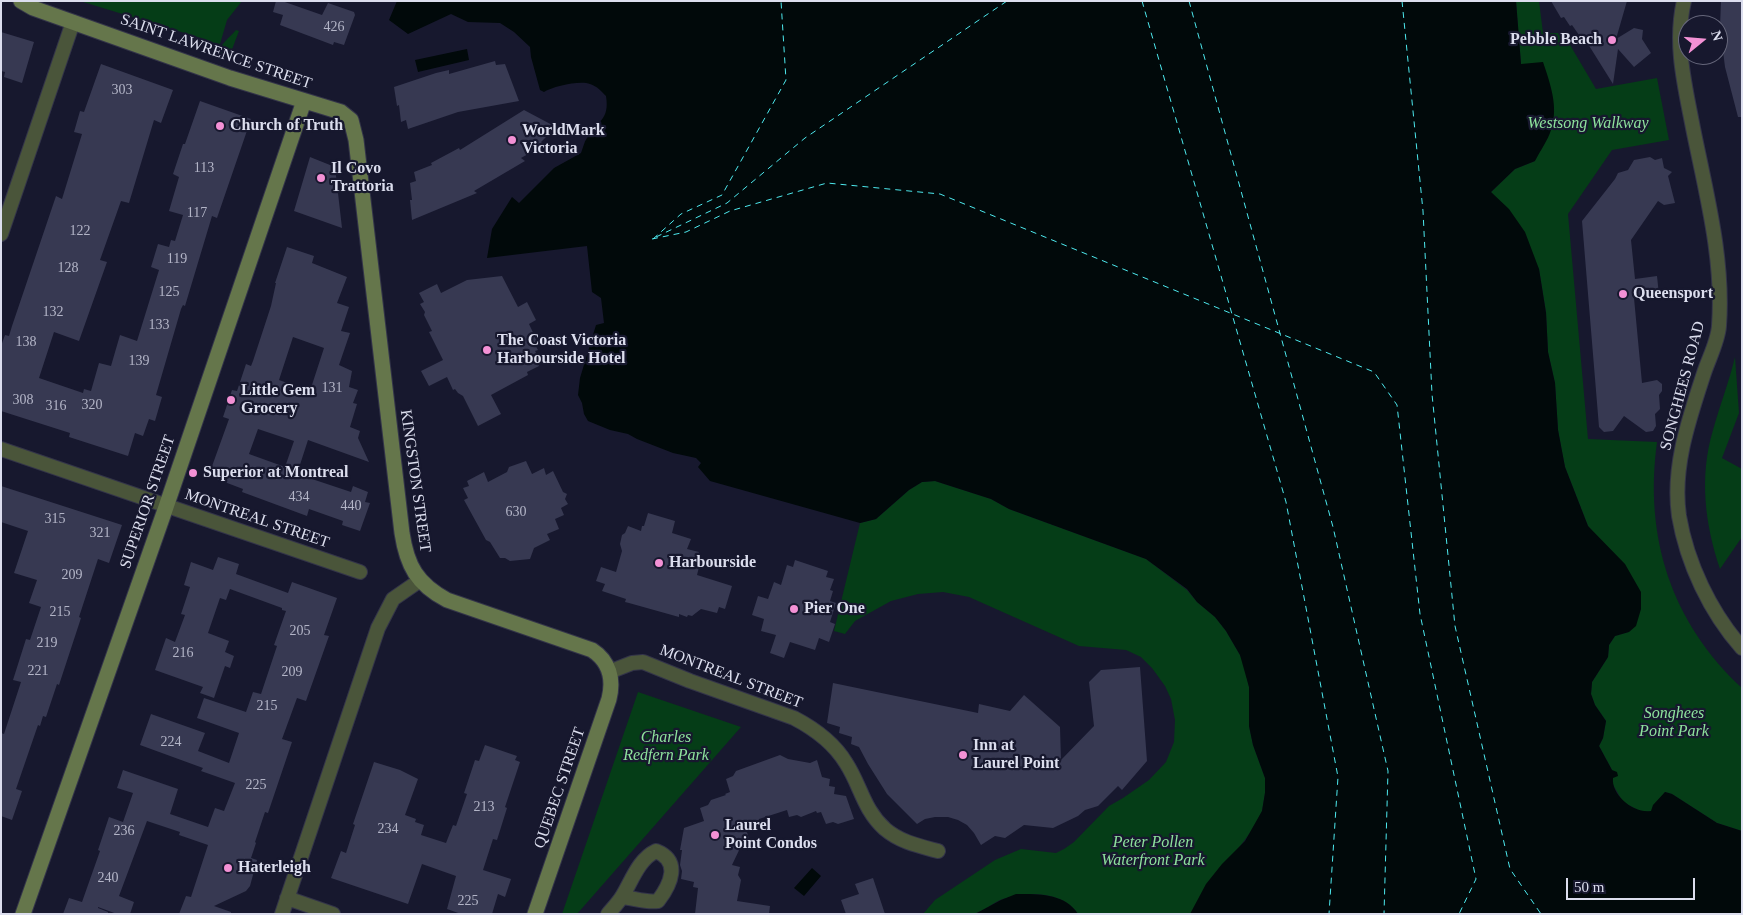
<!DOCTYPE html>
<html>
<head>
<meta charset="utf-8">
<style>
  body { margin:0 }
  #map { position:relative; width:1743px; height:915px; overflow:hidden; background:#17182e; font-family:"Times New Roman",serif }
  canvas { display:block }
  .frame { position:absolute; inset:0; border:2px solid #dcdeee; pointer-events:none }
  .north { position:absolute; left:1678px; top:15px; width:50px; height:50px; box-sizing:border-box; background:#17182e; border:1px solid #66677b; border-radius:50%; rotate:73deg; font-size:14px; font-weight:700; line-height:20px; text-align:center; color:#dcdeee }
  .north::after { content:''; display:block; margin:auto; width:18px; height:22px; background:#f391d5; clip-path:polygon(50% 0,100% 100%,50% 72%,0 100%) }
  .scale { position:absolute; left:1566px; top:878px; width:129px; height:22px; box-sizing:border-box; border:2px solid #dcdeee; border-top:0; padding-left:6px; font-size:15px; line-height:18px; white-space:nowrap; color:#dcdeee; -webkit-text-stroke:4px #17182e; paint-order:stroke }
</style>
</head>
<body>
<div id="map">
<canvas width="1743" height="915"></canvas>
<div class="frame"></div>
<div class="north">N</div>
<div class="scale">50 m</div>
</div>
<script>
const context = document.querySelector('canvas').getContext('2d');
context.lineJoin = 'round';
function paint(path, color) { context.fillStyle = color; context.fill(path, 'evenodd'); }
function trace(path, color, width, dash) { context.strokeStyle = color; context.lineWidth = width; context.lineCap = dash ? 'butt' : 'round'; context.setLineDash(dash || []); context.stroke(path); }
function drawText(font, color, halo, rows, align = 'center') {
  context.font = font + ' "Times New Roman",serif'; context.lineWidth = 4.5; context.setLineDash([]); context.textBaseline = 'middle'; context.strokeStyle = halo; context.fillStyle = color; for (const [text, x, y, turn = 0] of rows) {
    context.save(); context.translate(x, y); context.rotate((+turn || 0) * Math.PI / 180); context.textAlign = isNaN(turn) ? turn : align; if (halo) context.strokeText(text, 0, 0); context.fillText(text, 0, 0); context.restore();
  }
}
paint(new Path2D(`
  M 80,1 L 242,1 L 227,20 L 220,44 L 202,40 L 201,38 Z
  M 1516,1 L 1539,1 L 1543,33 L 1563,33 L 1596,89 L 1657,78 L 1669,140 L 1612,150 L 1568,214 L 1588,439 L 1657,442 C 1644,537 1671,622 1742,688 L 1742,831 L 1717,823 L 1672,794 L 1665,792 L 1652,811 L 1646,812 L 1638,810 L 1623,802 L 1612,783 L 1612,770 L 1599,746 L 1603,738 L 1606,721 L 1595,705 L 1591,694 L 1592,682 L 1608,657 L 1609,645 L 1615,636 L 1628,632 L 1601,542 L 1588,526 L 1565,467 L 1558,430 L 1555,383 L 1548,352 L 1546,312 L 1539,269 L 1491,192 L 1515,169 L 1535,161 L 1521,64 Z
  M 236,30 L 239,31 L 231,52 L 227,57 L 219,54 C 220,44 229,38 236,30 Z
  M 1735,357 L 1739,413 L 1722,458 L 1742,469 L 1742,537 L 1720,569 C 1705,524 1699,477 1713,430 C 1720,405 1729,382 1735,357 Z
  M 935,481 L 991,499 L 1009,509 L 1146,559 L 1187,590 L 1197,602 L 1215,617 L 1226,631 L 1240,655 L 1244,664 L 1249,687 L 1249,726 L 1253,745 L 1265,778 L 1265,793 L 1262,811 L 1255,826 L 1190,914 L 1078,914 C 1063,890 1024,891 1000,900 C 992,904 985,910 976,913 C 967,915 934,914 923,914 L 935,900 L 995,860 L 1021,849 L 1056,853 L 1064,849 L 1074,842 L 1109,806 L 1123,798 L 1149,780 L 1166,762 L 1174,742 L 1175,720 L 1171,699 L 1165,686 L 1152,668 L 1141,657 L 1126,650 L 1079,646 L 969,597 L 943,592 L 918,594 L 891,601 L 855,621 L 845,634 L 834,631 L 860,523 L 876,519 L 909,490 L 922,482 Z
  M 638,692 L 741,727 L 577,914 L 562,914 Z`), '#053d17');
paint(new Path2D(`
  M 397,1 L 1516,1 L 1521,64 L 1543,62 C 1550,83 1559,107 1551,130 C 1548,140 1540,151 1535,161 L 1515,169 L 1491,192 L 1509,209 L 1525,232 L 1539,269 L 1546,313 L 1548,352 L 1555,383 L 1558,430 L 1565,467 L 1588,526 L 1625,564 L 1641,592 L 1641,609 L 1636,626 L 1629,632 L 1615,636 L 1609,645 L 1608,657 L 1592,682 L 1591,694 L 1595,705 L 1606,721 L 1603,738 L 1599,746 L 1612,770 L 1617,772 L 1618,776 L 1613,778 C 1611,795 1634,814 1651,811 L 1653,805 L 1665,792 L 1672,794 L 1717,823 L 1742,831 L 1742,914 L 1190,914 L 1206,884 L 1222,864 L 1245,841 L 1262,811 L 1265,793 L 1265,778 L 1253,745 L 1249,726 L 1249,687 L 1240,655 L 1226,631 L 1215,617 L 1197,602 L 1187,589 L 1146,559 L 1009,509 L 991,499 L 935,481 L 922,482 L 909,490 L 876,519 L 860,523 L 710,481 L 698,467 L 701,463 L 696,458 L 673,453 L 637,439 L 628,434 L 610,430 L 588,421 L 584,414 L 582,403 L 578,395 L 580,378 L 596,325 L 604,323 L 601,298 L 592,292 L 587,246 L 487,258 L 492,229 L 512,197 L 519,203 L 554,168 L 581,153 C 583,148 584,142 587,138 C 597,120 610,121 606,96 C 602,92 597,86 590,84 C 581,80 553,86 544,92 L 540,90 L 531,57 L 530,47 L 514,32 L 500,23 L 468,22 L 451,14 L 408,34 L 389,20 Z
  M 467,49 L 469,60 L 418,72 L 415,60 Z
  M 812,868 L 821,876 L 804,896 L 794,888 Z
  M 1016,894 C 1037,894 1065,893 1078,914 L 975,914 L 1001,900 Z`), '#01090a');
trace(new Path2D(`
  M 1142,1 L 1286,502 L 1338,777 L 1329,914
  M 1189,1 L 1333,527 L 1388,771 L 1384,914
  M 1402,1 L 1423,211 L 1432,394 L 1455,626 L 1510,869 L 1541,914
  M 656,237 L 727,203 L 805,138 L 1007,1
  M 652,239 L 686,232 L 730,211 L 827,183 L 940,194 L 1374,372 L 1397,405 L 1420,614 L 1476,879 L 1459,914
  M 653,239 L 681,214 L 722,195 L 786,80 L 781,1`), '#4de9ee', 1, [6, 5]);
paint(new Path2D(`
  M 276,1 L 282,1 L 322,15 L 328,3 L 354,12 L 355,15 L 344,45 L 334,42 L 333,45 L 280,25 L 283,15 L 273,12 Z
  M 1551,1 L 1627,1 L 1616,39 L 1634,28 L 1643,30 L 1642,39 L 1651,53 L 1634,67 L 1618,49 L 1613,84 L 1588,44 L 1586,45 L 1572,25 L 1570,26 L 1564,17 L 1561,18 Z
  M 1721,1 L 1742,1 L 1742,117 L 1738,117 L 1725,67 L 1720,27 Z
  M 1,32 L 34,42 L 22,83 L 4,77 L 5,72 L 1,71 Z
  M 495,61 L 496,65 L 505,64 L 519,101 L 458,112 L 408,129 L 406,120 L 401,122 L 399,105 L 397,106 L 394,87 L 436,73 L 449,70 L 449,74 Z
  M 101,64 L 173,90 L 161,123 L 154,120 L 129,203 L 121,201 L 100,260 L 107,262 L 79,341 L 54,332 L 39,378 L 83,393 L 84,389 L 91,391 L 99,363 L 111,366 L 120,335 L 137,341 L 159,270 L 151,267 L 158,244 L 169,247 L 171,240 L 175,241 L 183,215 L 169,211 L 179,177 L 173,174 L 183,144 L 185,144 L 200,101 L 251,119 L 217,218 L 212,216 L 185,306 L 183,305 L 181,309 L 156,395 L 162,397 L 155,421 L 149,419 L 143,436 L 135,433 L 128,456 L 69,437 L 70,433 L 1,411 L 1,346 L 5,335 L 9,336 L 12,326 L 56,196 L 62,199 L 82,134 L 74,132 L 80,111 L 84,112 Z
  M 524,110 L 556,127 L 541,142 L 544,145 L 521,158 L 525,161 L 474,191 L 477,193 L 412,220 L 410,200 L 412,200 L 410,183 L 416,181 L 414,172 L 432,165 L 431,163 L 459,148 L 460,150 Z
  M 310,157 L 335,167 L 342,228 L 294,211 Z
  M 1650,157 L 1655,160 L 1662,158 L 1664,168 L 1672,172 L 1668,176 L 1675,203 L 1664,205 L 1658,201 L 1631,240 L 1635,279 L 1657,276 L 1659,295 L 1634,298 L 1642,383 L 1657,380 L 1662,384 L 1662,391 L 1659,395 L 1660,409 L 1655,414 L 1656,426 L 1653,431 L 1646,432 L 1624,416 L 1613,431 L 1604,432 L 1599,427 L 1582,221 L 1615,179 L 1618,173 L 1628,170 L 1634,160 Z
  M 287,247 L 314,256 L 312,263 L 347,277 L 337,303 L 349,307 L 341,331 L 350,333 L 339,365 L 352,371 L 349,387 L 358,390 L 353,403 L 357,404 L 350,427 L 360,431 L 358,438 L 369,462 L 308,440 L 297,474 L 351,492 L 353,486 L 368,492 L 365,502 L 370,503 L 360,531 L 342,525 L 343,521 L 309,509 L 307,516 L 242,492 L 243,489 L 214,478 L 216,471 L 211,469 L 229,419 L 223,417 L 232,390 L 237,391 L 246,364 L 251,366 L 253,361 L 271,306 L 276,283 L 275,283 ZM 293,337 L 324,348 L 310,391 L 279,380 ZM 258,429 L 294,441 L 285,467 L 249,454 Z
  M 502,276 L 518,307 L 527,302 L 536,320 L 529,324 L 537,341 L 534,343 L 538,350 L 535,351 L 540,360 L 537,362 L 539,366 L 527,372 L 528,375 L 491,395 L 501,414 L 478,426 L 463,396 L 458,393 L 455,389 L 453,390 L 447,377 L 429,386 L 421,371 L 443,360 L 429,332 L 432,331 L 424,315 L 425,312 L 420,304 L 424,302 L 419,293 L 437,284 L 441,293 L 467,280 Z
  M 526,461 L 532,474 L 544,468 L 546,475 L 553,471 L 563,492 L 567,494 L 565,499 L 568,504 L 561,508 L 564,515 L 555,519 L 559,529 L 547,534 L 550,540 L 534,548 L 530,559 L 510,561 L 505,558 L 500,558 L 490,542 L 486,540 L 464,500 L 468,498 L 463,488 L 469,486 L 467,481 L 484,472 L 488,482 L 507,472 L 509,467 Z
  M 1,486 L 122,525 L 109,563 L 98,559 L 79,617 L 81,618 L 59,685 L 57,684 L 46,717 L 43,716 L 40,726 L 38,725 L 16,789 L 22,791 L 12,820 L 1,816 L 1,733 L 4,734 L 21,682 L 13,680 L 26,639 L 30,640 L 41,607 L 29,603 L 37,580 L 14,573 L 28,531 L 1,522 Z
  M 648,513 L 675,521 L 672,533 L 691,539 L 687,549 L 699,552 L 697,557 L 701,559 L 697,575 L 732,586 L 725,609 L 719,607 L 717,613 L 701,609 L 692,616 L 688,615 L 687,617 L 679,614 L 679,617 L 629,603 L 625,602 L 626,599 L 602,591 L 605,584 L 596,581 L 601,567 L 616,572 L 622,551 L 620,544 L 622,535 L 625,533 L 628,526 L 641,531 L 642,526 L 644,526 Z
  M 218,557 L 239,564 L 236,574 L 288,593 L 292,582 L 337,598 L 324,635 L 329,636 L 306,701 L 297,698 L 282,739 L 292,742 L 268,813 L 265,812 L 255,842 L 256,843 L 251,858 L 257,860 L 250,886 L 246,891 L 214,906 L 231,912 L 231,914 L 179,914 L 186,896 L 191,897 L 208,845 L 179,835 L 180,832 L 147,821 L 119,896 L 134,902 L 130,914 L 117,914 L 98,907 L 98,908 L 108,912 L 108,914 L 63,914 L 69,898 L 82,902 L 100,851 L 98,850 L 109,817 L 123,822 L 133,793 L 117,788 L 123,770 L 178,789 L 170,814 L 208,827 L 215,808 L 224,811 L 235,783 L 201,771 L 203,768 L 140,745 L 151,714 L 205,733 L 198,751 L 229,763 L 239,733 L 197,718 L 204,698 L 246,712 L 253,692 L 261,694 L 277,646 L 274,645 L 286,611 L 282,610 L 282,608 L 230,589 L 226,600 L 220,598 L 208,633 L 229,641 L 225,652 L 234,656 L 230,668 L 225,666 L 214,698 L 200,693 L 203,687 L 155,670 L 166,638 L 175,642 L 185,615 L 181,614 L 190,587 L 184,585 L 191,562 L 213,570 Z
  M 795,560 L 828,571 L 826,577 L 834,579 L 830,590 L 833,591 L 830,601 L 836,603 L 830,622 L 835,624 L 829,642 L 819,638 L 815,650 L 790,642 L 784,658 L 770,653 L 776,635 L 761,631 L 764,619 L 752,615 L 758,596 L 768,599 L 774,582 L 781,585 L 787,565 L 793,567 Z
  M 1140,667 L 1147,761 L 1122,790 L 1118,786 L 1098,806 L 1085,810 L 1078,816 L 1053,828 L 1024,825 L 1005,838 L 995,836 L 981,845 L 974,833 L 967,825 L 958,820 L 948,817 L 935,817 L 925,819 L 917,824 L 887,794 L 868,764 L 859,747 L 851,744 L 852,737 L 839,733 L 840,727 L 827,723 L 833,683 L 978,713 L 979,704 L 1010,711 L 1024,695 L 1060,727 L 1061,760 L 1094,726 L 1089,682 L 1101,670 Z
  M 485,745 L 517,756 L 515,760 L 520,762 L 505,807 L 507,808 L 497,840 L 493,839 L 483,870 L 511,879 L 505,897 L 498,894 L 492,914 L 461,914 L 447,909 L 456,876 L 422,864 L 408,904 L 331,878 L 341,851 L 346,853 L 355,825 L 353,824 L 374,762 L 400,770 L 418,779 L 405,815 L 416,819 L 415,822 L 424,825 L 421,835 L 446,843 L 453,825 L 456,826 L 467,794 L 464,793 L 475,760 L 479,761 Z
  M 780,755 L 788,759 L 810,763 L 817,760 L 822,777 L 830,779 L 829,786 L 835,787 L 834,794 L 846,796 L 854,819 L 838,824 L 833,822 L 826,824 L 821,812 L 817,813 L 816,811 L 801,817 L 797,815 L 789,817 L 787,810 L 759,819 L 759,822 L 746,829 L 750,842 L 742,844 L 732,865 L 740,867 L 738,875 L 741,880 L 737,901 L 770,906 L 769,914 L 695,914 L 698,888 L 693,887 L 694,882 L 681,879 L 682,871 L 680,865 L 682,850 L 680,850 L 684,828 L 704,821 L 700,808 L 708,805 L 711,800 L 726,795 L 725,794 L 730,792 L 726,779 L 733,776 L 736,771 Z
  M 873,878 L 885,914 L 846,914 L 841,900 L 859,894 L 855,884 Z`), '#373952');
const street = new Path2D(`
  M 1684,1 C 1674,44 1685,86 1693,128 C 1706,193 1724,259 1719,326 C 1718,341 1709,358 1704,373 C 1689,419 1672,467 1679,516 C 1687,563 1710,612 1742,648
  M 1,234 L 73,22
  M 1,449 L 360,572
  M 609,672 L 632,663 L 643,662 L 690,681 L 794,718 C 815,729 834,743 846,763 C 861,786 863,809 885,829 C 900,842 919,846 938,851
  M 287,898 L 333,914
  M 282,914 L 378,628 L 393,599 L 419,581
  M 608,914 C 613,908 619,902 623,895 C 632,880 639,859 656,851 C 681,861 671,884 658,901 C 646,903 634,898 622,897`);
const secondary = new Path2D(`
  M 21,1 L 33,8 L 230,78 L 341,112 L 351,120 L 356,140 L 402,533 C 407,566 417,584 447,600 L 592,650 C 609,661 614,679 609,699 L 535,914
  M 23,914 L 166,507 L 304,101`);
trace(street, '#333449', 16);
trace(secondary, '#333449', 17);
trace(street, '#4a553a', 14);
trace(secondary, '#65764b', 15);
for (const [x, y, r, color] of [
  [1612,40,5,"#f391d5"],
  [220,126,5,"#f391d5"],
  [512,140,5,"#f391d5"],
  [321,178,5,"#f391d5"],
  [1623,294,5,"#f391d5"],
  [487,350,5,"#f391d5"],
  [231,400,5,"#f391d5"],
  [193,473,5,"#f391d5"],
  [659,563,5,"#f391d5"],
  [794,609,5,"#f391d5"],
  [963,755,5,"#f391d5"],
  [715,835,5,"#f391d5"],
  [228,868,5,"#f391d5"]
]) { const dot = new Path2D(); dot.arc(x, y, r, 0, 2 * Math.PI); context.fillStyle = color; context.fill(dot); trace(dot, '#17182e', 2); }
drawText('14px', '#b3b5c7', null, [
  ["426",334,27],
  ["303",122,90],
  ["113",204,168],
  ["117",197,213],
  ["122",80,231],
  ["119",177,259],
  ["128",68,268],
  ["125",169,292],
  ["132",53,312],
  ["133",159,325],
  ["138",26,342],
  ["139",139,361],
  ["131",332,388],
  ["308",23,400],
  ["320",92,405],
  ["316",56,406],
  ["434",299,497],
  ["440",351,506],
  ["630",516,512],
  ["315",55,519],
  ["321",100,533],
  ["209",72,575],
  ["215",60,612],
  ["205",300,631],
  ["219",47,643],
  ["216",183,653],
  ["221",38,671],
  ["209",292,672],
  ["215",267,706],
  ["224",171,742],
  ["225",256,785],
  ["213",484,807],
  ["234",388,829],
  ["236",124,831],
  ["240",108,878],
  ["225",468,901]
]);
drawText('bold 16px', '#dcdeee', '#17182e', [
  ["Pebble Beach",1602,40,"right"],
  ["Church of Truth",230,126],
  ["WorldMark",522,131],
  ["Victoria",522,149],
  ["Il Covo",331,169],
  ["Trattoria",331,187],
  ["Queensport",1633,294],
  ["The Coast Victoria",497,341],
  ["Harbourside Hotel",497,359],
  ["Little Gem",241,391],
  ["Grocery",241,409],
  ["Superior at Montreal",203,473],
  ["Harbourside",669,563],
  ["Pier One",804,609],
  ["Inn at",973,746],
  ["Laurel Point",973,764],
  ["Laurel",725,826],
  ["Point Condos",725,844],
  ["Haterleigh",238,868]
], 'left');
drawText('16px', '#dcdeee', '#17182e', [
  ["SAINT LAWRENCE STREET",216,52,19],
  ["SONGHEES ROAD",1683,386,-75],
  ["KINGSTON STREET",415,481,82],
  ["SUPERIOR STREET",148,502,-71],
  ["MONTREAL STREET",257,519,19],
  ["MONTREAL STREET",731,677,21],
  ["QUEBEC STREET",560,788,-71]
]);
drawText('italic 16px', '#8ee39d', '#17182e', [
  ["Westsong Walkway",1588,124],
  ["Songhees",1674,714],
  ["Point Park",1674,732],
  ["Charles",666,738],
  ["Redfern Park",666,756],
  ["Peter Pollen",1153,843],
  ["Waterfront Park",1153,861]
]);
</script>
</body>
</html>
